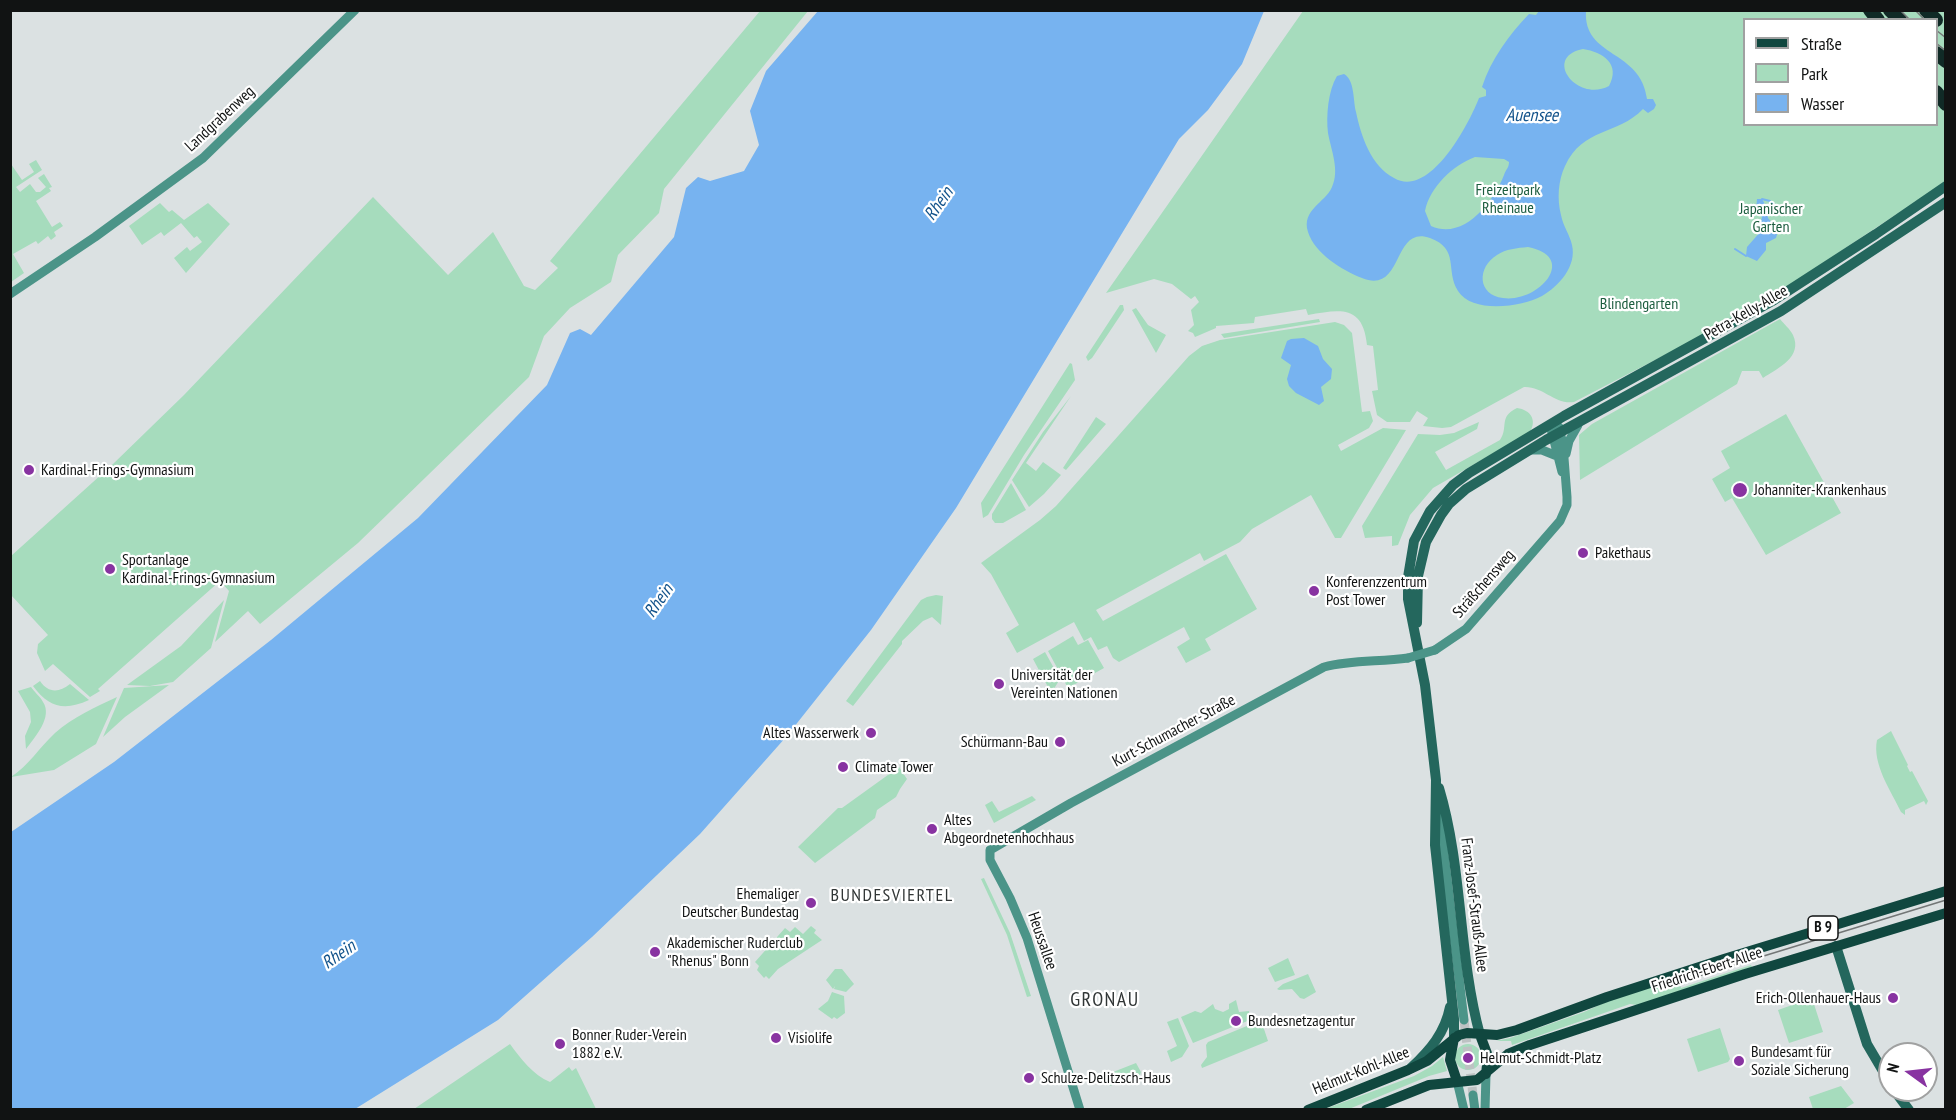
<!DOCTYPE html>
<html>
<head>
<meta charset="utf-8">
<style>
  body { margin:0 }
  #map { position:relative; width:1956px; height:1120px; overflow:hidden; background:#dbe1e2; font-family:"PT Sans Narrow",sans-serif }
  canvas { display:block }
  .frame { position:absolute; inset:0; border:12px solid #111313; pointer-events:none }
  .legend { position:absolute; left:1743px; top:18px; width:195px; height:108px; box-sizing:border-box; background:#fff; border:2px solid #a0a1a1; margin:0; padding:8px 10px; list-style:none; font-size:18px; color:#111313 }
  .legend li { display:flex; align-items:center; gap:12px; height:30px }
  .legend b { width:30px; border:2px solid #a0a1a1 }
  .north { position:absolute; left:1878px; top:1042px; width:60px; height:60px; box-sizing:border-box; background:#fff; border:2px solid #a0a1a1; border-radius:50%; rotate:285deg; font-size:16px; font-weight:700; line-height:24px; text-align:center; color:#111313 }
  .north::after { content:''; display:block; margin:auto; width:21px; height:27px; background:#8833a1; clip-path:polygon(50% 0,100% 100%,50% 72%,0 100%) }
</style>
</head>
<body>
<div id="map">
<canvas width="1956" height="1120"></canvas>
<div class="frame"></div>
<ul class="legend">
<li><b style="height:8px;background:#10473f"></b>Straße</li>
<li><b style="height:16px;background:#a6dcbd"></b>Park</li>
<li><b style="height:16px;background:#77b3f0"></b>Wasser</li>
</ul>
<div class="north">N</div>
</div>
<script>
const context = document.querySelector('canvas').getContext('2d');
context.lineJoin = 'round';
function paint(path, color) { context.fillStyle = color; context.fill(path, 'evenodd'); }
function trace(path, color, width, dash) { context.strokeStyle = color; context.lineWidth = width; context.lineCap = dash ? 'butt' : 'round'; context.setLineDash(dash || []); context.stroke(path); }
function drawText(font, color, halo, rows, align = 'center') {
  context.font = font + ' "PT Sans Narrow",sans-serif'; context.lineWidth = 4.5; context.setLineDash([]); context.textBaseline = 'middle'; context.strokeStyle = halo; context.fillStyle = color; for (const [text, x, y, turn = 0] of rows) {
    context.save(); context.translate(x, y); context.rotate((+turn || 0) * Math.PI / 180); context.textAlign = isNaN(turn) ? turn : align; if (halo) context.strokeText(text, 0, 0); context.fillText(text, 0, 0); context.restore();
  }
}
paint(new Path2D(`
  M 760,11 L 808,11 L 664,189 L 659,213 L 618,255 L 611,282 L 570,308 L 544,336 L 529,377 L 358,543 L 260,624 L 248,611 L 215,642 L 229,591 L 220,581 L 98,689 L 100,691 L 90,697 L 53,664 L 45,671 L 37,653 L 38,644 L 48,635 L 11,595 L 11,556 L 113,464 L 184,395 L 373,197 L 448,275 L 493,232 L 524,286 L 535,290 L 558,268 L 550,261 Z
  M 1303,11 L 1945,11 L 1945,182 L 1788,286 L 1684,345 L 1574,402 C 1555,405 1543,386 1524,387 L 1451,427 L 1442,428 L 1423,426 L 1428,418 L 1417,411 L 1410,422 L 1387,422 L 1377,415 L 1372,391 L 1378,390 L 1373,346 L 1367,345 C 1363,305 1341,309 1308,315 L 1306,309 L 1255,317 L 1254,323 L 1216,326 L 1216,328 L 1195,337 L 1193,333 L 1188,331 L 1194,325 L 1191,310 L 1199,302 L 1195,296 L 1191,299 L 1172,284 L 1154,279 L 1106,293 ZM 1744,20 L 1936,20 L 1936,124 L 1744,124 Z
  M 36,160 L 42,170 L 16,187 L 20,192 L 30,184 L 36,192 L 40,192 L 46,187 L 38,178 L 44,174 L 52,187 L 49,188 L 51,191 L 36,201 L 52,227 L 60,222 L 63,226 L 54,232 L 56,236 L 51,240 L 48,236 L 38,244 L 36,241 L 13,254 L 24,273 L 11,282 L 11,164 L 22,180 L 34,172 L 29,164 Z
  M 160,203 L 169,212 L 172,210 L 184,220 L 208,203 L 230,224 L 186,273 L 174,258 L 187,247 L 190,251 L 202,242 L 197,236 L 194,238 L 181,223 L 164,236 L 161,232 L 142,245 L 129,226 Z
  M 1120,305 L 1123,305 L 1124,310 L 1092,358 L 1088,361 L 1086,357 Z
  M 1136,308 L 1148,325 L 1166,335 L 1156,353 L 1132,310 Z
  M 1319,319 L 1320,322 L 1224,338 L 1221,334 Z
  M 1780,319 C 1784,324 1790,329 1793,335 C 1803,357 1778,368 1763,378 L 1759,371 L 1742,371 L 1737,384 L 1580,480 L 1579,435 L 1592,424 Z
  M 1335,322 L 1344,325 L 1352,333 L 1362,412 L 1370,411 L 1373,421 L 1369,428 L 1338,445 L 1341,451 L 1383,428 L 1406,430 L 1341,538 L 1335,538 L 1311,495 L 1252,529 L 1240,542 L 1204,561 L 1200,553 L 1096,610 L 1103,621 L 1226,554 L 1257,609 L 1205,639 L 1211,650 L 1186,663 L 1177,647 L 1190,639 L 1184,627 L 1119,662 L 1113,658 L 1107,646 L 1098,650 L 1091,637 L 1084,641 L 1074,622 L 1017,653 L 1006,633 L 1019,625 L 991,574 L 981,563 L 1040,520 L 1056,506 L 1189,356 L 1202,346 L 1220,340 Z
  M 1070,363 L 1072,364 L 1075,380 L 1024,455 L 988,515 L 983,518 L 981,503 Z
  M 1071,396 L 1026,463 L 1036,471 L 1043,462 L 1061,475 L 1044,494 L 1029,507 L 1012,480 L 1043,432 Z
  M 1517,408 C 1531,410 1537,420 1530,432 L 1433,488 L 1410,515 L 1398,545 L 1392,546 L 1392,536 L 1365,538 L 1362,526 L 1418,434 L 1440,435 L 1454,433 L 1479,422 L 1477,429 L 1435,452 L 1446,470 L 1500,440 C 1509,427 1498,417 1517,408 Z
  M 1786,414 L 1841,513 L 1766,555 L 1732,498 L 1725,502 L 1712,479 L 1730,468 L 1721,451 Z
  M 1096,417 L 1106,424 L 1066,470 L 1063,468 Z
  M 1011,483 L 1026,510 L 1003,523 L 995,523 L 992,519 L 992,514 Z
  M 936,595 L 943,596 L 941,625 L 932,617 L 923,621 L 902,641 L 902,644 L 853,706 L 846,701 L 921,600 L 927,597 Z
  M 224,600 L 211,648 L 173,682 L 150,686 L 127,685 L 181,646 Z
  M 1073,636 L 1078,645 L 1088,640 L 1104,668 L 1068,688 L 1048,651 Z
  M 1045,652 L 1060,679 L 1052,692 L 1042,698 L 1040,693 L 1048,687 L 1033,659 Z
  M 40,681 C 48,693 59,693 70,684 L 89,700 C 65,711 49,708 33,686 Z
  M 169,685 L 125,717 L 103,737 L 124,688 Z
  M 31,687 C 34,692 40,696 43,702 C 53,717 35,737 26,749 L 25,736 L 31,722 L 30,712 L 18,691 Z
  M 117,697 L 96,744 L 54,770 L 11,777 C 29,765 39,748 55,733 C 73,717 96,707 117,697 Z
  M 1891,731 L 1908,765 L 1907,766 L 1910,772 L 1912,771 L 1928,801 L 1926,805 L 1924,801 L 1905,810 L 1905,815 L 1901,812 C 1891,791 1872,764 1877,740 Z
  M 899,767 L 907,779 L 900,789 L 896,797 L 877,810 L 875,818 L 815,863 L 798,847 L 838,808 L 842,808 Z
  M 1032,796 L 1036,800 L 994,823 L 985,805 L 992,801 L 999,812 Z
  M 984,878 L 1010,933 L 1031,996 L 1027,997 L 1007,935 L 981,879 Z
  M 811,926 L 816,930 L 814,933 L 822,940 L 778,969 L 769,979 L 766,976 L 764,978 L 757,970 L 759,966 L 755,962 L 785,928 L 790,932 L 795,927 L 803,934 Z
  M 1748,955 L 1749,958 L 1678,980 L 1681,988 L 1751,965 L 1752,967 L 1637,1005 L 1630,1004 L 1512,1045 L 1511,1041 L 1496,1041 L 1510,1038 L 1584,1012 L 1610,1000 Z
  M 1288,958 L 1295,975 L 1275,982 L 1268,968 Z
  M 835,969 L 842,969 L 854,984 L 846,992 L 834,989 L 835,986 L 833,989 L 826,980 Z
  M 1308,974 L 1316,992 L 1304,999 L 1300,998 L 1292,989 L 1279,990 L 1277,989 L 1283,984 Z
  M 832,992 L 844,996 L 845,1013 L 837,1019 L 834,1017 L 832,1019 L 818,1009 L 828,1001 Z
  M 1812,998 L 1823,1032 L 1789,1043 L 1778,1010 Z
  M 1236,1000 L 1239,1012 L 1249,1011 L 1250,1020 L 1193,1043 L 1181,1017 L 1195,1011 L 1201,1013 L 1213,1004 L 1215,1009 L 1223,1012 L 1229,1009 L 1229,1004 Z
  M 1178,1018 L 1189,1046 L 1182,1057 L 1171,1062 L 1167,1051 L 1177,1046 L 1167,1022 Z
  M 1259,1021 L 1262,1023 L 1268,1041 L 1202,1068 L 1201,1065 L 1207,1057 L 1206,1045 L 1208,1042 Z
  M 1720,1028 L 1730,1059 L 1728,1062 L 1698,1072 L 1687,1039 Z
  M 510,1044 C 521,1059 533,1075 550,1082 L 569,1067 L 572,1071 L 576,1068 L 596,1109 L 414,1109 Z
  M1455 1057a13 13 0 1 1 26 0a13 13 0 1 1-26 0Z
  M 1443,1057 L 1447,1071 L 1429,1076 L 1349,1109 L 1325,1109 L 1414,1076 L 1432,1066 Z
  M 1136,1063 L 1141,1072 L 1140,1075 L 1110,1086 L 1107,1077 L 1108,1074 Z
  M 1841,1086 L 1854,1103 L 1844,1109 L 1813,1109 L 1809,1097 Z`), '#a6dcbd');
paint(new Path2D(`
  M 818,11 L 1264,11 L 1242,64 L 1208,110 L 1179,139 L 956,508 L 871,630 L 786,737 L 700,834 L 592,937 L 498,1020 L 355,1109 L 11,1109 L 11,832 L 114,762 L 271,640 L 418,518 L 547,385 L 570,333 L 580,329 L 591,335 L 674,237 L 686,188 L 698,177 L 710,181 L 744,171 L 759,145 L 750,111 L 766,71 Z
  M 1539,11 L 1586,11 C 1583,58 1641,49 1647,99 L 1653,99 L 1656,105 L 1654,109 L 1648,113 L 1643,109 C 1617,136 1583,127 1565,166 C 1558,181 1557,199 1561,215 C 1563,226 1570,235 1572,245 C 1577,266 1559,286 1542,296 C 1522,307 1472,314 1458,291 C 1445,270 1460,249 1430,238 C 1392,224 1404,295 1362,278 C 1342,270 1315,254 1308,232 C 1301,210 1325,203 1332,187 C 1340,170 1331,150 1328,133 C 1326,116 1328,91 1337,76 L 1344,74 C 1355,80 1353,101 1356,112 C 1361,136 1371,166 1394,178 C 1430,199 1469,124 1479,98 L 1486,96 L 1486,90 L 1482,87 C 1491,59 1509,35 1529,14 L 1536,15 ZM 1583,49 C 1603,52 1621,64 1609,86 C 1577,103 1542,57 1583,49 ZM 1475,157 L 1504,159 L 1509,162 C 1509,168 1506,169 1504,175 C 1494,201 1464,241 1431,226 L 1425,211 C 1430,187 1453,165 1475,157 ZM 1528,247 C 1579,257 1539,303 1503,298 C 1477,295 1477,267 1497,255 C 1506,249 1517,248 1528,247 Z
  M 1757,199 L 1762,199 L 1766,206 L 1774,208 L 1774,210 L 1767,212 L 1768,218 L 1778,231 L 1776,238 L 1766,243 L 1766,250 L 1757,261 L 1746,256 L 1747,247 L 1761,231 L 1757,222 L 1761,222 L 1762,217 L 1756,210 Z
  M 1304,338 L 1318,346 L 1323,359 L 1332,369 L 1331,379 L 1321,387 L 1324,401 L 1319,405 L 1296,393 L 1289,386 L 1287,379 L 1291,365 L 1281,358 L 1287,341 L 1291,339 Z`), '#77b3f0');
trace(new Path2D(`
  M 1762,199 L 1770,201 L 1779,209
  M 1774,209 L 1798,209 L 1801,214
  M 1735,249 L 1746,256`), '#77b3f0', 2);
trace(new Path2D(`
  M 1464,1020 L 1473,1095`), '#bdc2c3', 9, [9, 4.5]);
trace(new Path2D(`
  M 10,294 L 95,237 L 203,158 L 355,10
  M 1550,425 L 1562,472
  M 1530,450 L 1542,450 L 1557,456
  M 1566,454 L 1569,441 L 1578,425
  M 1435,650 L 1466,629 L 1560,521 L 1567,505 L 1567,497 L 1563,445 L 1559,427
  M 1439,812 L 1464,1020
  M 1457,1081 L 1464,1110
  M 1473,1095 L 1475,1110
  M 1080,1110 L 1027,938 L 1010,898 L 990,860 L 990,850 L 1071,803 L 1324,667 C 1352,660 1379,662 1408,658
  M 1485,1110 L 1486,1074`), '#4b9488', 9);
trace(new Path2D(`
  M 1417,623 L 1418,576 L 1426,542 L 1441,515 L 1449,504 L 1466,489 L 1546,440 L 1781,311 L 1946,202
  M 1439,788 C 1463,868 1458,955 1480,1035
  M 1836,946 L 1867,1044 L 1890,1083
  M 1454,1038 L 1454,1019 L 1435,845 L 1436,780 L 1425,685 L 1408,599 L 1408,577 L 1414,541 L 1430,511 L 1453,485 L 1469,473 L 1564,416 L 1774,300 L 1876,234 L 1946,186
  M 1411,1068 C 1430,1050 1445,1033 1450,1007
  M 1894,1090 L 1909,1110`), '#24675d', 10);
trace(new Path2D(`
  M 1480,1035 L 1488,1056 L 1486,1074
  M 1454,1038 L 1450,1060 L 1457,1081
  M 1308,1110 L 1408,1070 L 1427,1061 L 1459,1035 L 1467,1033 L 1497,1035 L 1517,1030 L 1607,997 L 1724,959 L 1946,891
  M 1366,1110 L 1429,1085 L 1477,1080 L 1508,1054 L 1530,1045 L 1745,974 L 1946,913`), '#10473f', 10);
trace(new Path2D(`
  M 1870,10 L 1878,20
  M 1890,10 L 1900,20
  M 1926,10 L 1936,20
  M 1936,53 L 1946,61
  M 1936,92 L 1946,104`), '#102a26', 14);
trace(new Path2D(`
  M 1900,10 L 1910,20
  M 1915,10 L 1925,20
  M 1936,30 L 1946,38
  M 1936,43 L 1946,51
  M 1679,982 L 1946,900`), '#727676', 1.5);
trace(new Path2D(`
  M 1408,658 L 1435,650`), '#4b9488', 9);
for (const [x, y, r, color] of [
  [29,470,6,"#8833a1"],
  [1740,490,8,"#8833a1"],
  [1583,553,6,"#8833a1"],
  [110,569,6,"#8833a1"],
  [1314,591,6,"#8833a1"],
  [999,684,6,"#8833a1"],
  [871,733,6,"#8833a1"],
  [1060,742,6,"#8833a1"],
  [843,767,6,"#8833a1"],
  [932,829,6,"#8833a1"],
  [811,903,6,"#8833a1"],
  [655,952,6,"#8833a1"],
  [1893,998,6,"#8833a1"],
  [1236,1021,6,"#8833a1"],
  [776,1038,6,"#8833a1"],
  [560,1044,6,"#8833a1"],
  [1468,1058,6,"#8833a1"],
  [1739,1061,6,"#8833a1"],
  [1029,1078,6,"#8833a1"]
]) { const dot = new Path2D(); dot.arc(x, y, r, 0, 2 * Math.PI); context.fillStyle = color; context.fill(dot); trace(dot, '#fff', 2); }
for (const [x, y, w] of [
  [1823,928,30]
]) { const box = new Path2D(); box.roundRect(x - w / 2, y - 12, w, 24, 4.5); context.fillStyle = '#fff'; context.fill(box); trace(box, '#111313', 1.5); }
drawText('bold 15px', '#111313', null, [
  ["B 9",1823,928]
]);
drawText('16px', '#111313', '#fff', [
  ["Landgrabenweg",220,119,-43],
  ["Petra-Kelly-Allee",1746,313,-30],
  ["Sträßchensweg",1484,584,-49],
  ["Kurt-Schumacher-Straße",1174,731,-28],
  ["Franz-Josef-Strauß-Allee",1474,905,83],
  ["Heussallee",1042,941,71],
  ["Friedrich-Ebert-Allee",1707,970,-18],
  ["Helmut-Kohl-Allee",1361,1071,-22]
]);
drawText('16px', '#1c5d3f', '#fff', [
  ["Freizeitpark",1508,190],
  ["Rheinaue",1508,208],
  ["Japanischer",1771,209],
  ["Garten",1771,227],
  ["Blindengarten",1639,304]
]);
drawText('16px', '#111313', '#fff', [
  ["Kardinal-Frings-Gymnasium",41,470],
  ["Johanniter-Krankenhaus",1754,490],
  ["Pakethaus",1595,553],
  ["Sportanlage",122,560],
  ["Kardinal-Frings-Gymnasium",122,578],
  ["Konferenzzentrum",1326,582],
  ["Post Tower",1326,600],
  ["Universität der",1011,675],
  ["Vereinten Nationen",1011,693],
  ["Altes Wasserwerk",859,733,"right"],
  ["Schürmann-Bau",1048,742,"right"],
  ["Climate Tower",855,767],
  ["Altes",944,820],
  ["Abgeordnetenhochhaus",944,838],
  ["Ehemaliger",799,894,"right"],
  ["Deutscher Bundestag",799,912,"right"],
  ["Akademischer Ruderclub",667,943],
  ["\"Rhenus\" Bonn",667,961],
  ["Erich-Ollenhauer-Haus",1881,998,"right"],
  ["Bundesnetzagentur",1248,1021],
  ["Bonner Ruder-Verein",572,1035],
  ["1882 e.V.",572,1053],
  ["Visiolife",788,1038],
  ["Bundesamt für",1751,1052],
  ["Soziale Sicherung",1751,1070],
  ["Helmut-Schmidt-Platz",1480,1058],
  ["Schulze-Delitzsch-Haus",1041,1078]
], 'left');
drawText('italic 18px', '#14548c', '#fff', [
  ["Auensee",1532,116],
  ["Rhein",939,204,-55],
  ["Rhein",659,601,-55],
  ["Rhein",339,955,-35]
]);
context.letterSpacing = '1.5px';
drawText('18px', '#313636', '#fff', [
  ["BUNDESVIERTEL",892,896]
]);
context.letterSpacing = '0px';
context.letterSpacing = '1.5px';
drawText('20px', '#313636', '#fff', [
  ["GRONAU",1105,1000]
]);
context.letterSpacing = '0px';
</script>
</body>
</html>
